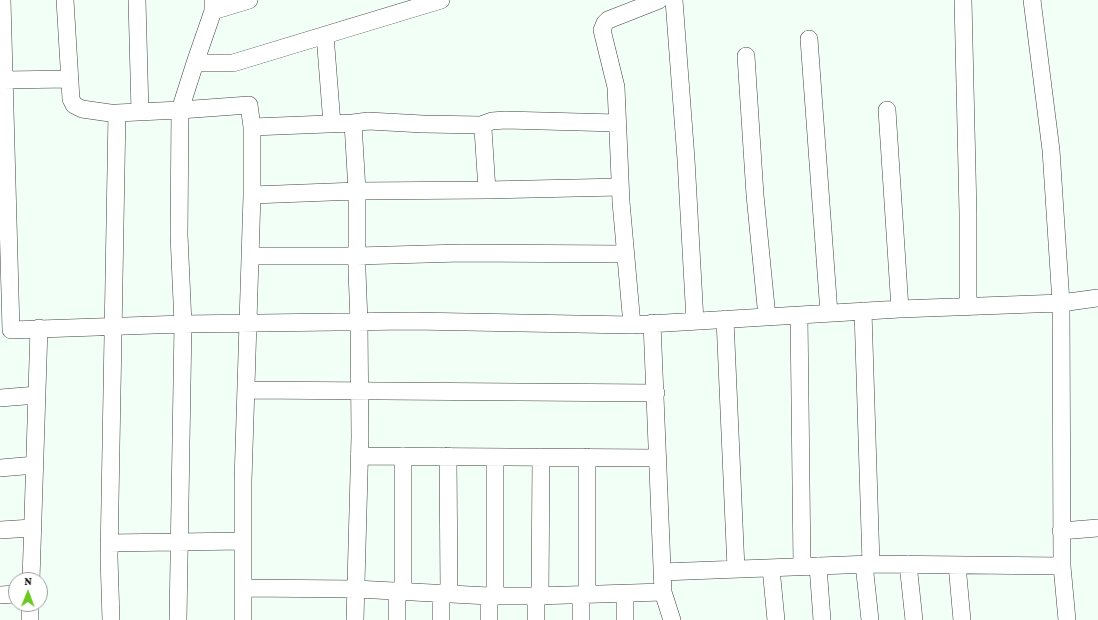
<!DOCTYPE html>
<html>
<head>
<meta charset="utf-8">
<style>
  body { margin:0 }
  #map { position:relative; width:1098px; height:620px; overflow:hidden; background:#f1fff7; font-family:"Crimson Pro",serif }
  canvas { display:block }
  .north { position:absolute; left:8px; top:572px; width:40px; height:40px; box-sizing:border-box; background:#fff; border:1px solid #9f9f9f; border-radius:50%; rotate:1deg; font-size:11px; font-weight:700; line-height:16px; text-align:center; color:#0f0f0f }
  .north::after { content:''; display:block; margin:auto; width:14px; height:18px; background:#6ac91d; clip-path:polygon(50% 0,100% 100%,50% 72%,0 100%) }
</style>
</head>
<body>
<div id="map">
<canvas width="1098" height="620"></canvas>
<div class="north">N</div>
</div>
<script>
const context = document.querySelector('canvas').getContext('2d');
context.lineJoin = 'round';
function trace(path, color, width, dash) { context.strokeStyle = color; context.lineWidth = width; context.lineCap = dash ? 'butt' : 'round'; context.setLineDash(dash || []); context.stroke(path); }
const street = new Path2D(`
  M 2,0 L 11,330 L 183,324 L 412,321 L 632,325 L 900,309 L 1061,303 L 1098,298
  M 65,0 L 71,99 L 74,105 L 82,109 L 117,114
  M 137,0 L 140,112
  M 674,0 L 686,159 L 695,321
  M 963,0 L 968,213 L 968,307
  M 1032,0 L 1051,150 L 1061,303 L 1062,566 L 1067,620
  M 213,11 L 249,0
  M 325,35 L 332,124
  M 809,39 L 829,313
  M 746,56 L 755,195 L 767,317
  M 195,63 L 233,63 L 441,0
  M 4,80 L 69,79
  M 887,110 L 900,309
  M 481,125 L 492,121 L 505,120 L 617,123
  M 487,190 L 357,191 L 252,195 L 243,481 L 243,588 L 356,589 L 489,596 L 536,596 L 663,592
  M 252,195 L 252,127
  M 250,256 L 357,256 L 461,253 L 626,254
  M 863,311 L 871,564
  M 799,315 L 802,567
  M 725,319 L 736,569
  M 652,323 L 663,592 L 672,620
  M 632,325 L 621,202 L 616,87 L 602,30 L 605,23 L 608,20 L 659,0
  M 246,390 L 656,393
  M 0,398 L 37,395
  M 359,456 L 658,458
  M 403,456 L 403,591
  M 448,456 L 449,593
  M 495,457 L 495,595
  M 0,468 L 35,465
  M 0,530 L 32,528
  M 1061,531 L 1098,528
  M 109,543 L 243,541
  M 864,564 L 870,620
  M 908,564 L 914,620
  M 957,565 L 962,620
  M 818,566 L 822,620
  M 771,568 L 776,620
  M 662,572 L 871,564 L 1062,566
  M 31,580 L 39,328
  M 397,591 L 397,620
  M 441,593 L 441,620
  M 625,594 L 625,620
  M 0,595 L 16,594
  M 581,595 L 581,620
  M 587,595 L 587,457
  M 489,596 L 489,620
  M 536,596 L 536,620
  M 540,596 L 541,457
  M 30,620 L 30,604
  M 111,620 L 109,557 L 117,113 L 180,110 L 195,63 L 213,11 L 213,0
  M 178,620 L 183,324 L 179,235 L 180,110 L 249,105 L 252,127 L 353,123
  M 243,620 L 243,588
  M 355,620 L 360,437 L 359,322 L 357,271 L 357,191 L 353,123 L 368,121 L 423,124 L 481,125 L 483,129 L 487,190 L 620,187`);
trace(street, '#424242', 18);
trace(street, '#fff', 17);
</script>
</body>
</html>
